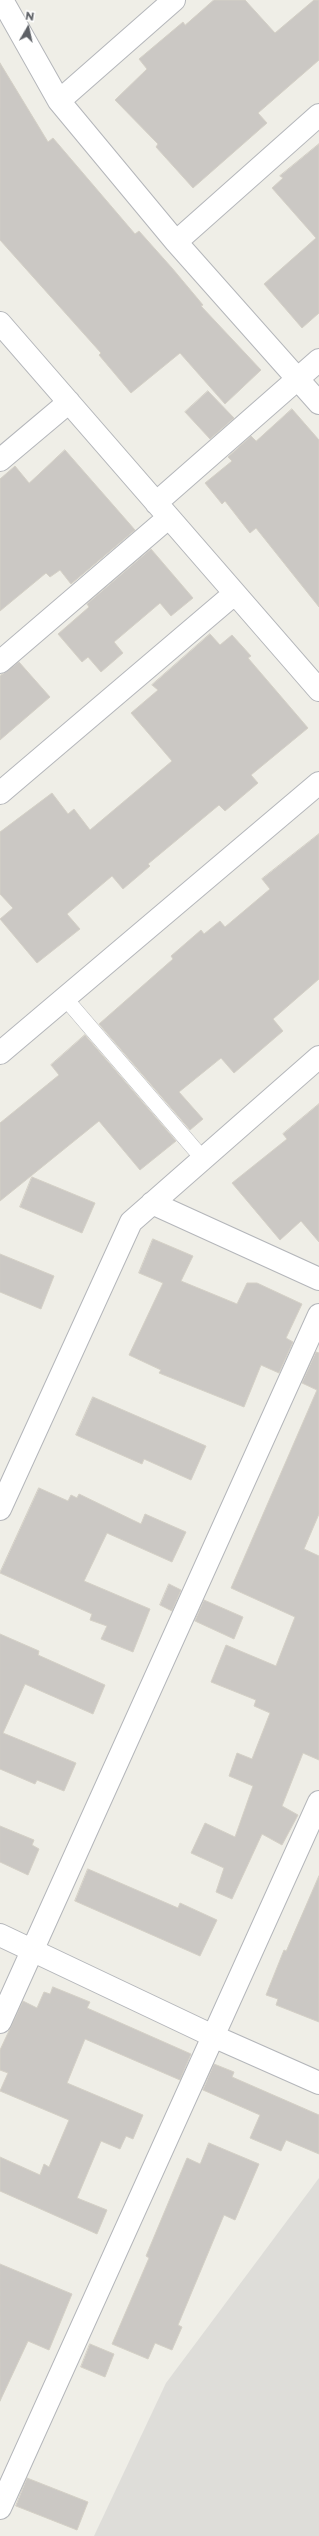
<!DOCTYPE html>
<html>
<head>
<meta charset="utf-8">
<style>
  body { margin:0 }
  #map { position:relative; width:319px; height:2536px; overflow:hidden; background:#efeee7; font-family:Montserrat,sans-serif }
  canvas { display:block }
  .north { position:absolute; left:8px; top:8px; width:40px; height:40px; -webkit-text-stroke:3px #fff; paint-order:stroke; rotate:9deg; font-size:11px; font-weight:700; line-height:16px; text-align:center; color:#5e6166 }
  .north::after { content:''; display:block; margin:auto; width:14px; height:18px; background:#5e6166; clip-path:polygon(50% 0,100% 100%,50% 72%,0 100%) }
</style>
</head>
<body>
<div id="map">
<canvas width="319" height="2536"></canvas>
<div class="north">N</div>
</div>
<script>
const context = document.querySelector('canvas').getContext('2d');
context.lineJoin = 'round';
function paint(path, color) { context.fillStyle = color; context.fill(path, 'evenodd'); }
function trace(path, color, width, dash) { context.strokeStyle = color; context.lineWidth = width; context.lineCap = dash ? 'butt' : 'round'; context.setLineDash(dash || []); context.stroke(path); }
paint(new Path2D(`
  M 319,2178 L 319,2536 L 94,2536 L 166,2383 Z`), '#deddd9');
const building = new Path2D(`
  M 214,0 L 245,0 L 275,33 L 314,0 L 319,0 L 319,60 L 258,113 L 267,123 L 193,188 L 156,147 L 158,144 L 115,100 L 147,69 L 139,59 L 183,22 L 185,25 Z
  M 0,63 L 48,142 L 53,138 L 135,234 L 139,231 L 172,268 L 203,305 L 201,306 L 261,370 L 225,404 L 180,353 L 131,393 L 99,355 L 101,353 L 0,240 Z
  M 319,144 L 319,313 L 302,328 L 264,284 L 316,238 L 272,188 L 283,178 L 280,176 Z
  M 208,391 L 234,418 L 210,439 L 185,412 Z
  M 292,409 L 319,440 L 319,607 L 256,528 L 250,533 L 225,501 L 222,504 L 205,483 L 232,461 L 228,457 L 251,436 L 256,441 Z
  M 65,450 L 135,530 L 71,584 L 60,570 L 50,577 L 46,573 L 0,611 L 0,479 L 15,466 L 29,483 Z
  M 151,549 L 193,598 L 171,616 L 160,603 L 114,642 L 123,653 L 101,672 L 88,657 L 82,662 L 58,634 L 89,607 L 87,604 Z
  M 210,634 L 220,645 L 232,635 L 251,656 L 248,658 L 308,728 L 251,775 L 258,783 L 225,811 L 219,805 L 148,864 L 150,866 L 123,889 L 112,876 L 67,914 L 80,929 L 37,963 L 0,919 L 13,908 L 0,894 L 0,832 L 52,793 L 68,814 L 74,809 L 90,830 L 172,761 L 131,713 L 158,690 L 152,685 Z
  M 19,662 L 50,697 L 0,740 L 0,676 Z
  M 319,834 L 319,979 L 273,1019 L 283,1031 L 234,1073 L 221,1058 L 179,1092 L 203,1119 L 190,1130 L 99,1024 L 173,959 L 171,956 L 201,930 L 204,934 L 220,921 L 225,927 L 270,889 L 262,879 Z
  M 85,1035 L 176,1141 L 140,1170 L 99,1121 L 0,1201 L 0,1123 L 59,1075 L 51,1065 Z
  M 319,1104 L 319,1242 L 301,1221 L 280,1240 L 232,1183 L 287,1139 L 283,1134 Z
  M 32,1177 L 95,1203 L 82,1233 L 20,1207 Z
  M 153,1239 L 193,1256 L 181,1281 L 237,1304 L 247,1283 L 257,1283 L 302,1304 L 286,1338 L 293,1342 L 279,1373 L 261,1365 L 244,1407 L 159,1373 L 161,1370 L 129,1355 L 163,1283 L 139,1273 Z
  M 0,1254 L 54,1276 L 41,1309 L 0,1292 Z
  M 316,1352 L 319,1353 L 319,1514 L 304,1549 L 319,1556 L 319,1760 L 303,1753 L 282,1806 L 298,1815 L 282,1845 L 262,1834 L 232,1899 L 216,1892 L 224,1868 L 191,1853 L 205,1823 L 235,1837 L 253,1786 L 229,1776 L 237,1753 L 252,1759 L 270,1713 L 254,1706 L 256,1700 L 211,1682 L 226,1645 L 276,1666 L 295,1617 L 231,1588 L 317,1390 L 302,1383 Z
  M 93,1397 L 206,1446 L 191,1480 L 144,1459 L 142,1464 L 76,1435 Z
  M 39,1488 L 68,1501 L 71,1495 L 77,1498 L 79,1494 L 141,1524 L 145,1514 L 186,1532 L 172,1562 L 107,1533 L 84,1581 L 150,1609 L 133,1652 L 101,1639 L 107,1626 L 90,1620 L 92,1614 L 0,1573 Z
  M 169,1584 L 181,1590 L 172,1611 L 160,1605 Z
  M 204,1600 L 243,1617 L 234,1639 L 195,1621 Z
  M 0,1634 L 39,1651 L 38,1655 L 105,1685 L 93,1714 L 25,1684 L 3,1733 L 76,1763 L 64,1791 L 37,1780 L 35,1784 L 0,1769 Z
  M 0,1826 L 34,1840 L 32,1845 L 39,1849 L 28,1875 L 0,1862 Z
  M 88,1869 L 178,1908 L 180,1903 L 217,1920 L 200,1956 L 75,1901 Z
  M 319,1876 L 319,2022 L 276,2005 L 278,1999 L 266,1995 L 284,1950 L 286,1951 Z
  M 53,1987 L 90,2002 L 87,2008 L 191,2054 L 180,2080 L 85,2039 L 67,2083 L 143,2115 L 133,2139 L 126,2136 L 120,2149 L 101,2141 L 77,2198 L 107,2210 L 97,2234 L 0,2191 L 0,2157 L 40,2175 L 44,2164 L 49,2167 L 69,2120 L 0,2091 L 8,2073 L 0,2070 L 0,2050 L 23,2001 L 37,2008 L 44,1992 L 50,1994 Z
  M 214,2064 L 234,2072 L 232,2077 L 319,2115 L 319,2154 L 286,2140 L 281,2151 L 250,2138 L 260,2115 L 203,2090 Z
  M 209,2143 L 259,2164 L 235,2220 L 224,2215 L 178,2325 L 182,2327 L 172,2350 L 155,2343 L 148,2359 L 112,2344 L 149,2258 L 146,2256 L 187,2158 L 200,2164 Z
  M 0,2264 L 72,2294 L 49,2350 L 28,2341 L 0,2401 Z
  M 90,2344 L 114,2354 L 105,2377 L 81,2367 Z
  M 27,2478 L 88,2502 L 77,2530 L 16,2506 Z`);
paint(building, '#cbc8c4');
trace(building, '#d4d0c6', 1);
const service = new Path2D(`
  M 65,998 L 203,1159`);
const minor = new Path2D(`
  M 2,0 L 59,101 L 176,242 L 319,403
  M 59,101 L 174,0
  M 176,242 L 319,115
  M 0,323 L 319,690
  M 0,460 L 69,402
  M 156,503 L 319,360
  M 0,662 L 168,518
  M 0,793 L 234,594
  M 0,1053 L 319,783
  M 152,1203 L 319,1279
  M 0,1509 L 131,1222 L 319,1057
  M 0,1935 L 213,2036 L 319,2083
  M 0,2022 L 319,1315
  M 0,2508 L 319,1802`);
trace(service, '#b4b6ba', 16);
trace(minor, '#b4b6ba', 24);
trace(service, '#fff', 15);
trace(minor, '#fff', 22);
</script>
</body>
</html>
